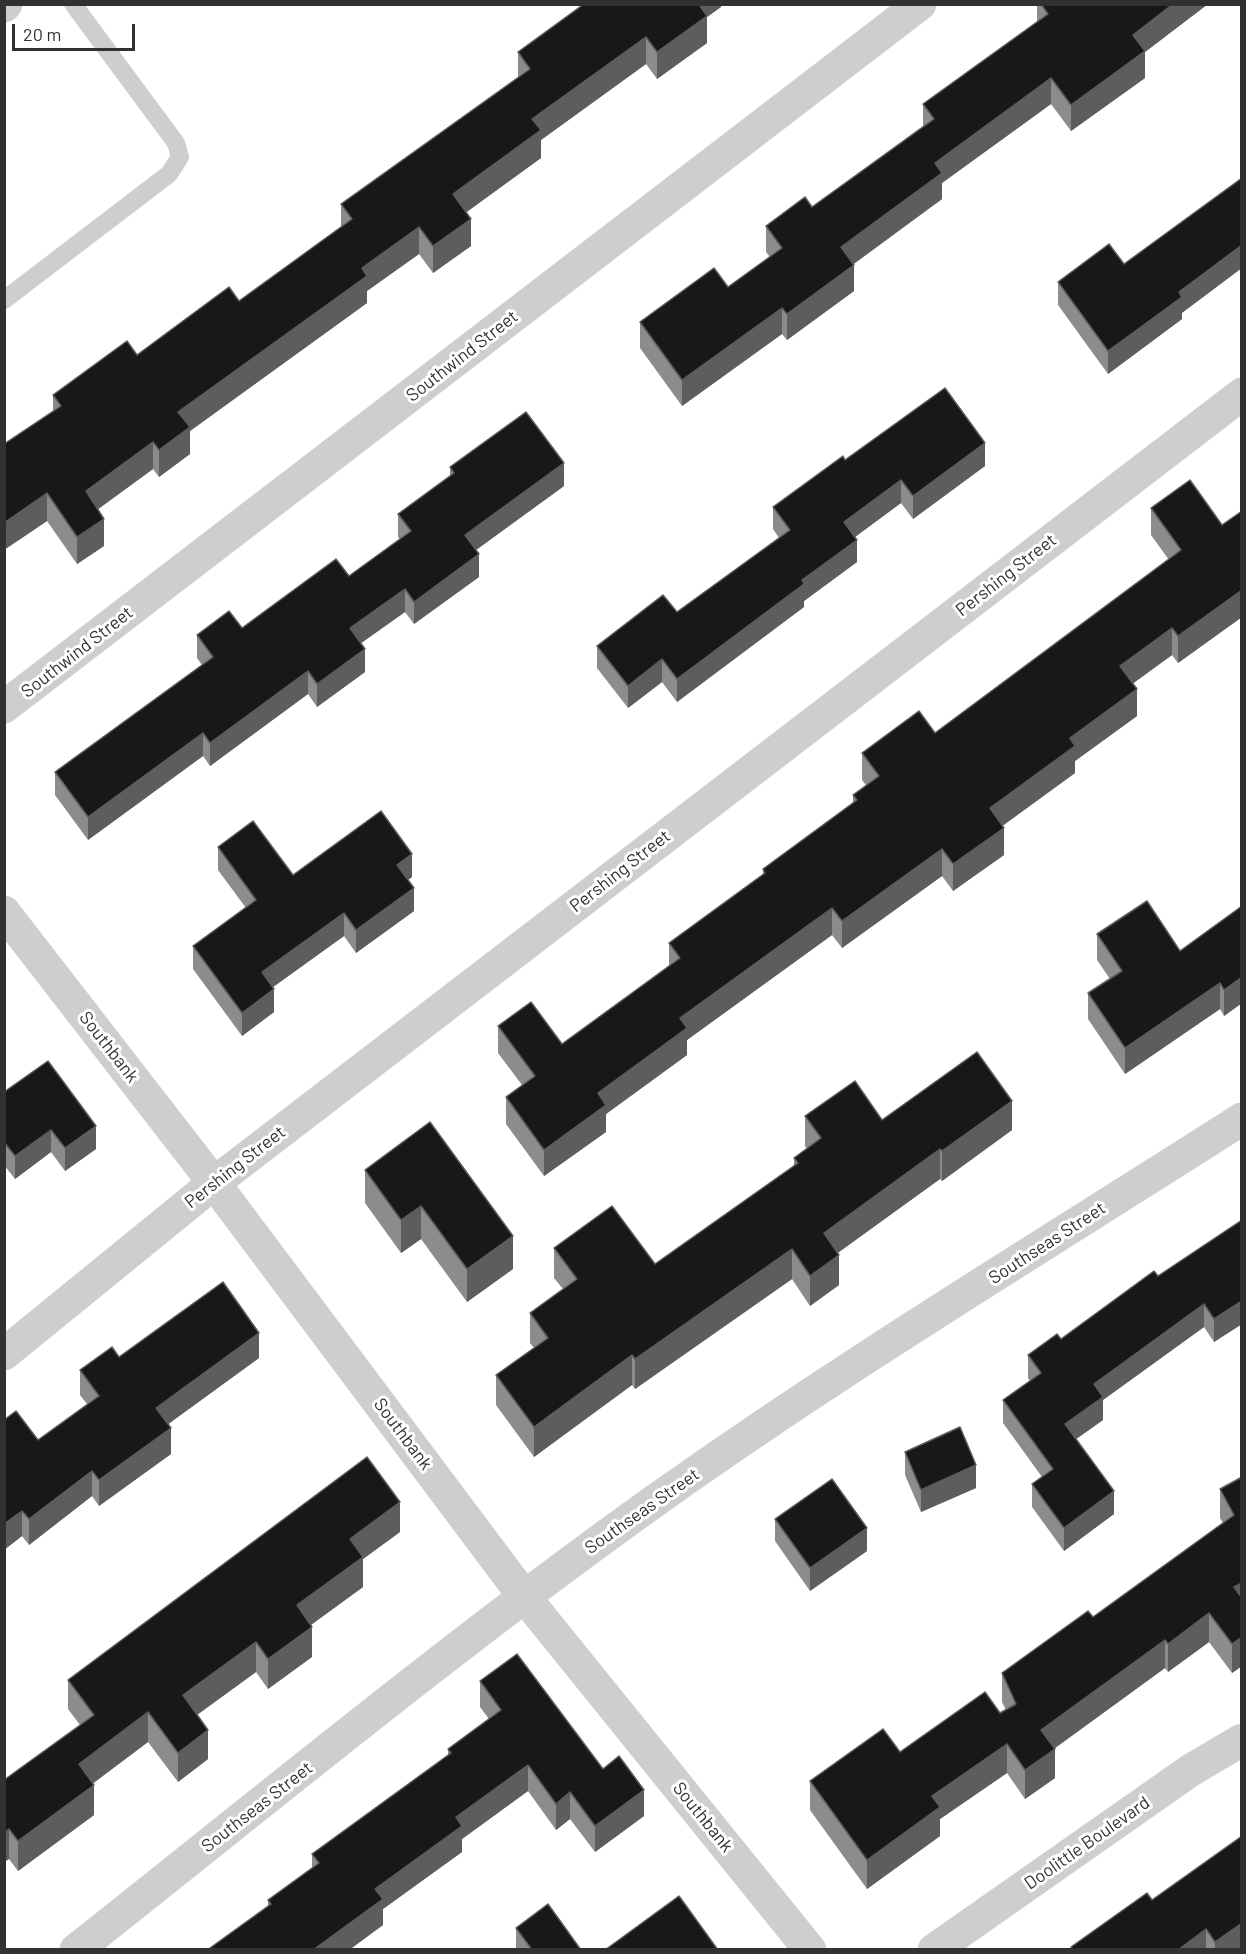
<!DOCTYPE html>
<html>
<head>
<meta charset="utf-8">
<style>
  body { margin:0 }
  #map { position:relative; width:1246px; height:1954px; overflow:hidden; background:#fff; font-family:Barlow,sans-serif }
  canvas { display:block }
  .frame { position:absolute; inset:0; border:6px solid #313131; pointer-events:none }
  .scale { position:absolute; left:12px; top:24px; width:123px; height:27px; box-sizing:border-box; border:3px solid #313131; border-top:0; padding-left:8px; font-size:18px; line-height:21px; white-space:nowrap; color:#313131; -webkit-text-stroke:4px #fff; paint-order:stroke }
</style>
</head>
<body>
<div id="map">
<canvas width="1246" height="1954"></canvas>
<div class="frame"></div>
<div class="scale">20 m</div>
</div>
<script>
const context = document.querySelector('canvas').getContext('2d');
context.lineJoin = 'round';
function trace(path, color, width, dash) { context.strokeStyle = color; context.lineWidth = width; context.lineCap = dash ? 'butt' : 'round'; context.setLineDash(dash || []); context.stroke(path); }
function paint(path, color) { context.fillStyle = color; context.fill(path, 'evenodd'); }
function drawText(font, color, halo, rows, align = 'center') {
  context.font = font + ' Barlow,sans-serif'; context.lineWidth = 6; context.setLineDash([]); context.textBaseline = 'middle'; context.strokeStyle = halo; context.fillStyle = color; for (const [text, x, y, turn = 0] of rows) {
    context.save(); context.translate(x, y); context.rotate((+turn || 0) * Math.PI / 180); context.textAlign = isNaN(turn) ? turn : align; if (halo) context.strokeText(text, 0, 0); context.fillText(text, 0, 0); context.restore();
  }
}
trace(new Path2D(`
  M 4,300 L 169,174 L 180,157 L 176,143 L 73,4`), '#cecece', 18);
trace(new Path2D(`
  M 4,6 L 6,4
  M 4,707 L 920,4
  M 4,912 L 214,1183 L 523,1595 L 810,1950
  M 4,1354 L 214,1183 L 1242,394
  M 76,1950 C 268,1798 457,1642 656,1500 C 846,1365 1046,1244 1242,1119
  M 934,1950 L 1191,1770 L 1242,1740`), '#cecece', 33);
paint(new Path2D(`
  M 721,4 L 721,7 L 707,17 L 707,43 L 657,79 L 646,64 L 541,140 L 541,158 L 466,212 L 471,246 L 433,273 L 419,254 L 367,291 L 367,303 L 190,431 L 190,454 L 159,477 L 153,469 L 98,509 L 104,546 L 77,564 L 47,521 L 4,550 L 4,444 L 53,411 L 53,395 L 137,355 L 239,301 L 341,227 L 341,204 L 518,78 L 518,52 Z
  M 1037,4 L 1208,4 L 1145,52 L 1145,78 L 1071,131 L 1051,104 L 942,183 L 942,199 L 854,264 L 854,291 L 787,340 L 782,334 L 682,406 L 640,348 L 640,322 L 728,287 L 770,257 L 766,252 L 766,226 L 812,207 L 923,126 L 923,104 L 1037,22 Z
  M 1124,264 L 1182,313 L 1182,319 L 1108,374 L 1058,305 L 1058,282 Z
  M 845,460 L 985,466 L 913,519 L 901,503 L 855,537 L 857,562 L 804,601 L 804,607 L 677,702 L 662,682 L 628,708 L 597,668 L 597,646 L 677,612 L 779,538 L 773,529 L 773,507 Z
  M 450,467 L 564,486 L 476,550 L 479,577 L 414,624 L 405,612 L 361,643 L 365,672 L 317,707 L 308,694 L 210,766 L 203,756 L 88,840 L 55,795 L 55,772 L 202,665 L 197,658 L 197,635 L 242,628 L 349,576 L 400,539 L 398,537 L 398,514 L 450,477 Z
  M 1151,508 L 1222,525 L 1242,511 L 1242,617 L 1178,663 L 1172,655 L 1133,683 L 1137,716 L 1075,761 L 1075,773 L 1002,826 L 1004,855 L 953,891 L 942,876 L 842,948 L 832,935 L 687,1040 L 687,1055 L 606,1114 L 606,1132 L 544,1176 L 506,1124 L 506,1097 L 522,1085 L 498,1053 L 498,1026 L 562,1044 L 669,967 L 669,943 L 763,875 L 763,869 L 853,803 L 853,795 L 866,785 L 862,780 L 862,753 L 935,733 L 1169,560 L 1151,535 Z
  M 218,847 L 293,875 L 412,877 L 408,880 L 414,911 L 356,953 L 344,936 L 273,987 L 274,1012 L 242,1036 L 193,969 L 193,946 L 246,908 L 218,870 Z
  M 1242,906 L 1242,1003 L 1224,1016 L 1220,1009 L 1125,1074 L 1088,1019 L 1088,993 L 1110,979 L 1097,960 L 1097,934 L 1180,951 Z
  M 4,1092 L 96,1149 L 65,1171 L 51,1152 L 15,1179 L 4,1165 Z
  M 805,1116 L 882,1120 L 1012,1130 L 942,1181 L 940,1179 L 837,1253 L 839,1285 L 810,1306 L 792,1279 L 635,1389 L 632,1385 L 534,1457 L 496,1405 L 496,1375 L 534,1348 L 530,1343 L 530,1313 L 563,1289 L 554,1278 L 554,1248 L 655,1264 L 794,1166 L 794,1158 L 807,1149 L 805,1146 Z
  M 430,1122 L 513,1269 L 467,1302 L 421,1239 L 401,1253 L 365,1203 L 365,1170 Z
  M 1242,1220 L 1242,1324 L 1214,1342 L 1204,1327 L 1103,1400 L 1103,1420 L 1076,1439 L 1114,1514 L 1064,1551 L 1032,1507 L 1032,1484 L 1042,1477 L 1003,1423 L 1003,1400 L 1030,1381 L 1028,1378 L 1028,1355 L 1061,1339 L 1158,1276 Z
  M 119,1357 L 259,1358 L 168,1424 L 171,1454 L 99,1506 L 92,1496 L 29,1545 L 22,1536 L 4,1550 L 38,1440 L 87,1404 L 80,1395 L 80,1370 Z
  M 905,1452 L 976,1488 L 921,1512 L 905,1475 Z
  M 1242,1477 L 1242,1666 L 1232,1673 L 1209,1642 L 1168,1672 L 1165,1668 L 1054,1749 L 1055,1778 L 1025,1799 L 1007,1773 L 940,1819 L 940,1836 L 867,1889 L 810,1810 L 810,1781 L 900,1752 L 1000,1713 L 1006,1710 L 1002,1702 L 1002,1673 L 1093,1617 L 1223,1523 L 1220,1518 L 1220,1489 Z
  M 775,1519 L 867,1551 L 810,1591 L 775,1541 Z
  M 400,1532 L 363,1559 L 363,1587 L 311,1625 L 312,1657 L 268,1689 L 256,1672 L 197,1715 L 208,1759 L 178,1782 L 148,1742 L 93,1783 L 94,1815 L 18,1871 L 9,1859 L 4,1862 L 4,1780 L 80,1725 L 68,1709 L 68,1680 Z
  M 480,1681 L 603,1769 L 644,1816 L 595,1852 L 570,1819 L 556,1830 L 528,1791 L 462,1839 L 462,1852 L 383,1909 L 383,1925 L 349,1950 L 210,1950 L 210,1948 L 268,1906 L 268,1900 L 312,1868 L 312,1854 L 448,1755 L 448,1749 L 489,1719 L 480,1707 Z
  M 1152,1900 L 1242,1950 L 1071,1950 L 1071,1947 Z
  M 516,1928 L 581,1950 L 516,1950 Z`), '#8c8c8c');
paint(new Path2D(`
  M 695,4 L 721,4 L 721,7 L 707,17 L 707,43 L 657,79 L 657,52 Z
  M 1173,4 L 1208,4 L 1145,52 L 1145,78 L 1071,131 L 1071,105 L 1133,35 Z
  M 646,37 L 646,64 L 541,140 L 541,158 L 453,222 L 453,194 L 532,119 Z
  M 1051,78 L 1051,104 L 942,183 L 942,199 L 841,273 L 841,247 L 935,163 Z
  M 471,219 L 471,246 L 433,273 L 433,246 Z
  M 419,227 L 419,254 L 367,291 L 367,303 L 190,431 L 190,454 L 159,477 L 159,450 L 178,412 L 362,268 Z
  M 1242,245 L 1242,268 L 1182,313 L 1182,319 L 1108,374 L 1108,351 L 1179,292 Z
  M 854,265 L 854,291 L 787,340 L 787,314 Z
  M 782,308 L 782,334 L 682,406 L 682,380 Z
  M 153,442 L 153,469 L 86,518 L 86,491 Z
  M 985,443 L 985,466 L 913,519 L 913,496 Z
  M 564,463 L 564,486 L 465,558 L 465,535 Z
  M 901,480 L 901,503 L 844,545 L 844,522 Z
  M 47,493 L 47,521 L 4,550 L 4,523 Z
  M 104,519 L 104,546 L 77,564 L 77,537 Z
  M 857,540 L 857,562 L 804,601 L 804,607 L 677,702 L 677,679 L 802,580 Z
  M 479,554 L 479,577 L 414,624 L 414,602 Z
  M 405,589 L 405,612 L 350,651 L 350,628 Z
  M 1242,590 L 1242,617 L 1178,663 L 1178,636 Z
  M 1172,628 L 1172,655 L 1120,693 L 1120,666 Z
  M 365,649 L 365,672 L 317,707 L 317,684 Z
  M 662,659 L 662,682 L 628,708 L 628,686 Z
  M 308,671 L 308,694 L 210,766 L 210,743 Z
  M 1137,689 L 1137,716 L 1075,761 L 1075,773 L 990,835 L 990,808 L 1070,738 Z
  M 203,733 L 203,756 L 88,840 L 88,817 Z
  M 1004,828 L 1004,855 L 953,891 L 953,864 Z
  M 942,849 L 942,876 L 842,948 L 842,921 Z
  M 412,854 L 412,877 L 397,887 L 397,865 Z
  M 414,888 L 414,911 L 356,953 L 356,930 Z
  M 832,908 L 832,935 L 687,1040 L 687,1055 L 606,1114 L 606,1132 L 544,1176 L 544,1150 L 598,1093 L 680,1018 Z
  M 344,913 L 344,936 L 262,995 L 262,972 Z
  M 1242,977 L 1242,1003 L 1224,1016 L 1224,990 Z
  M 1220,983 L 1220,1009 L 1125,1074 L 1125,1048 Z
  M 274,989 L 274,1012 L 242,1036 L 242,1013 Z
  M 1012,1101 L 1012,1130 L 942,1181 L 942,1151 Z
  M 96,1126 L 96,1149 L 65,1171 L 65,1148 Z
  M 51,1130 L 51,1152 L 15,1179 L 15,1156 Z
  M 940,1149 L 940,1179 L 824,1263 L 824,1233 Z
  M 421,1206 L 421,1239 L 401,1253 L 401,1220 Z
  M 6,1208 L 6,1231 L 4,1232 L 4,1209 Z
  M 513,1236 L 513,1269 L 467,1302 L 467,1269 Z
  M 792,1249 L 792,1279 L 635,1389 L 635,1359 Z
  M 839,1255 L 839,1285 L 810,1306 L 810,1276 Z
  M 1242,1301 L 1242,1324 L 1214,1342 L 1214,1319 Z
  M 1204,1304 L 1204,1327 L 1103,1400 L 1103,1420 L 1065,1447 L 1065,1424 L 1094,1384 Z
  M 259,1333 L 259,1358 L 156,1433 L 156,1408 Z
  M 632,1355 L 632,1385 L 534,1457 L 534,1427 Z
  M 171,1428 L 171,1454 L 99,1506 L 99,1480 Z
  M 976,1465 L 976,1488 L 921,1512 L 921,1490 Z
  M 92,1471 L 92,1496 L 29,1545 L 29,1519 Z
  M 1114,1491 L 1114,1514 L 1064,1551 L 1064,1528 Z
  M 400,1502 L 400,1532 L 363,1559 L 363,1587 L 297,1635 L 297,1605 L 350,1539 Z
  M 22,1511 L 22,1536 L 4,1550 L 4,1524 Z
  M 867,1528 L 867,1551 L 810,1591 L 810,1568 Z
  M 1242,1583 L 1242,1611 L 1234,1587 Z
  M 1209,1613 L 1209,1642 L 1168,1672 L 1168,1644 Z
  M 312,1627 L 312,1657 L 268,1689 L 268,1659 Z
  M 1242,1637 L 1242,1666 L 1232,1673 L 1232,1644 Z
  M 1165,1640 L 1165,1668 L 1041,1758 L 1041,1730 Z
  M 256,1642 L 256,1672 L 183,1725 L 183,1695 Z
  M 148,1712 L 148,1742 L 79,1794 L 79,1764 Z
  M 208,1730 L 208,1759 L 178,1782 L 178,1753 Z
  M 1007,1744 L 1007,1773 L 940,1819 L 940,1836 L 867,1889 L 867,1860 L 932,1796 Z
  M 1055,1749 L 1055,1778 L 1025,1799 L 1025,1770 Z
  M 528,1765 L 528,1791 L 462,1839 L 462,1852 L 383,1909 L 383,1925 L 349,1950 L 313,1950 L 375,1889 L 456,1817 Z
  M 94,1785 L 94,1815 L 18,1871 L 18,1841 Z
  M 644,1790 L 644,1816 L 595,1852 L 595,1826 Z
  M 570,1792 L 570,1819 L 556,1830 L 556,1804 Z
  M 9,1829 L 9,1859 L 4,1862 L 4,1833 Z
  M 1242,1923 L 1242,1950 L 1215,1950 L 1215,1942 Z
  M 1206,1929 L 1206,1950 L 1178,1950 Z`), '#5d5d5d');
const building = new Path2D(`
  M 584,4 L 699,4 L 707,16 L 657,52 L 646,37 L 532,119 L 541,130 L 453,194 L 471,219 L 433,246 L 419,227 L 362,268 L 367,276 L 178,412 L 190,427 L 159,450 L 153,442 L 86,491 L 104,519 L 77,537 L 47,493 L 4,523 L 4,444 L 61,406 L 53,395 L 127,341 L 137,355 L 229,287 L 239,301 L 352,219 L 341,204 L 530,69 L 518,52 Z
  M 1041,4 L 1173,4 L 1133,35 L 1145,51 L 1071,105 L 1051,78 L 935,163 L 942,173 L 841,247 L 854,265 L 787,314 L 782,308 L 682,380 L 640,322 L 714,268 L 728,287 L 782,248 L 766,226 L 805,197 L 812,207 L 934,119 L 923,104 L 1048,14 Z
  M 1242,178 L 1242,245 L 1179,292 L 1182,297 L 1108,351 L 1058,282 L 1109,244 L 1124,264 Z
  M 945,388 L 985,443 L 913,496 L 901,480 L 844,522 L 857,540 L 802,580 L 804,584 L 677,679 L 662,659 L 628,686 L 597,646 L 663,595 L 677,612 L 790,530 L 773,507 L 843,456 L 845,460 Z
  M 526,412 L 564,463 L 465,535 L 479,554 L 414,602 L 405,589 L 350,628 L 365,649 L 317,684 L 308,671 L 210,743 L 203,733 L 88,817 L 55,772 L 213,657 L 197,635 L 229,611 L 242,628 L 336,559 L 349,576 L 411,531 L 398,514 L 454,473 L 450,467 Z
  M 1190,480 L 1222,525 L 1242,511 L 1242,590 L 1178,636 L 1172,628 L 1120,666 L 1137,689 L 1070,738 L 1075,746 L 990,808 L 1004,828 L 953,864 L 942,849 L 842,921 L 832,908 L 680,1018 L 687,1028 L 598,1093 L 606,1105 L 544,1150 L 506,1097 L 535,1076 L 498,1026 L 531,1002 L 562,1044 L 680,958 L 669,943 L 765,873 L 763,869 L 857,800 L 853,795 L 879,776 L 862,753 L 919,711 L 935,733 L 1181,550 L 1151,508 Z
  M 381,811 L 412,854 L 397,865 L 414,888 L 356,930 L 344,913 L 262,972 L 274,989 L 242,1013 L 193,946 L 256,900 L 218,847 L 253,821 L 293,875 Z
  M 1147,901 L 1180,951 L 1242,906 L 1242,977 L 1224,990 L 1220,983 L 1125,1048 L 1088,993 L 1122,971 L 1097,934 Z
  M 977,1052 L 1012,1101 L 942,1151 L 940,1149 L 824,1233 L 839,1255 L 810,1276 L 792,1249 L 635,1359 L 632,1355 L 534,1427 L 496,1375 L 548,1338 L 530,1313 L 577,1279 L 554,1248 L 612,1206 L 655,1264 L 798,1163 L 794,1158 L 821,1138 L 805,1116 L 855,1081 L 882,1120 Z
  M 48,1061 L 96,1126 L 65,1148 L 51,1130 L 15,1156 L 4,1142 L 4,1092 Z
  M 430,1122 L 513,1236 L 467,1269 L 421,1206 L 401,1220 L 365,1170 Z
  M 1242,1220 L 1242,1301 L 1214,1319 L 1204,1304 L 1094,1384 L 1103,1397 L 1065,1424 L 1114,1491 L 1064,1528 L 1032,1484 L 1053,1469 L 1003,1400 L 1041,1373 L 1028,1355 L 1057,1334 L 1061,1339 L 1154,1271 L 1158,1276 Z
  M 223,1282 L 259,1333 L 156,1408 L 171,1428 L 99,1480 L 92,1471 L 29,1519 L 22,1511 L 4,1524 L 4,1420 L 16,1411 L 38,1440 L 99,1396 L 80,1370 L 112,1347 L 119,1357 Z
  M 960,1427 L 976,1465 L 921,1490 L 905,1452 Z
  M 367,1457 L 400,1502 L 350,1539 L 363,1557 L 297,1605 L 312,1627 L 268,1659 L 256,1642 L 183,1695 L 208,1730 L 178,1753 L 148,1712 L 79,1764 L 94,1785 L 18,1841 L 9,1829 L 4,1833 L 4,1780 L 94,1715 L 68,1680 Z
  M 1242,1477 L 1242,1583 L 1234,1587 L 1242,1598 L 1242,1637 L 1232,1644 L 1209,1613 L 1168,1644 L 1165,1640 L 1041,1730 L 1055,1749 L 1025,1770 L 1007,1744 L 932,1796 L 940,1807 L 867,1860 L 810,1781 L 883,1729 L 900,1752 L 985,1692 L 1000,1713 L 1016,1704 L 1002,1673 L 1088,1611 L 1093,1617 L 1234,1515 L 1220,1489 Z
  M 832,1479 L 867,1528 L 810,1568 L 775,1519 Z
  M 517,1654 L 603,1769 L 619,1756 L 644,1790 L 595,1826 L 570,1792 L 556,1804 L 528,1765 L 456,1817 L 462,1826 L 375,1889 L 383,1899 L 313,1950 L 211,1950 L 210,1948 L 271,1904 L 268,1900 L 319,1863 L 312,1854 L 451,1753 L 448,1749 L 501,1710 L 480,1681 Z
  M 1242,1836 L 1242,1923 L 1215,1942 L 1206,1929 L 1178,1950 L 1073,1950 L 1071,1947 L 1147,1893 L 1152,1900 Z
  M 679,1896 L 718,1950 L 605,1950 Z
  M 548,1904 L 581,1950 L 532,1950 L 516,1928 Z`);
paint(building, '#181818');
trace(building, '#5d5d5d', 1.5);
drawText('18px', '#313131', '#fff', [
  ["Southwind Street",462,356,-38],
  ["Pershing Street",1006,575,-38],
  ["Southwind Street",77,652,-38],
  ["Pershing Street",620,871,-38],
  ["Southbank",109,1047,52],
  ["Pershing Street",235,1167,-38],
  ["Southseas Street",1047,1243,-33],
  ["Southbank",403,1434,53],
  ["Southseas Street",642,1511,-35],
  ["Southseas Street",257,1807,-38],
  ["Southbank",703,1817,51],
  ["Doolittle Boulevard",1087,1843,-35]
]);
</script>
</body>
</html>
